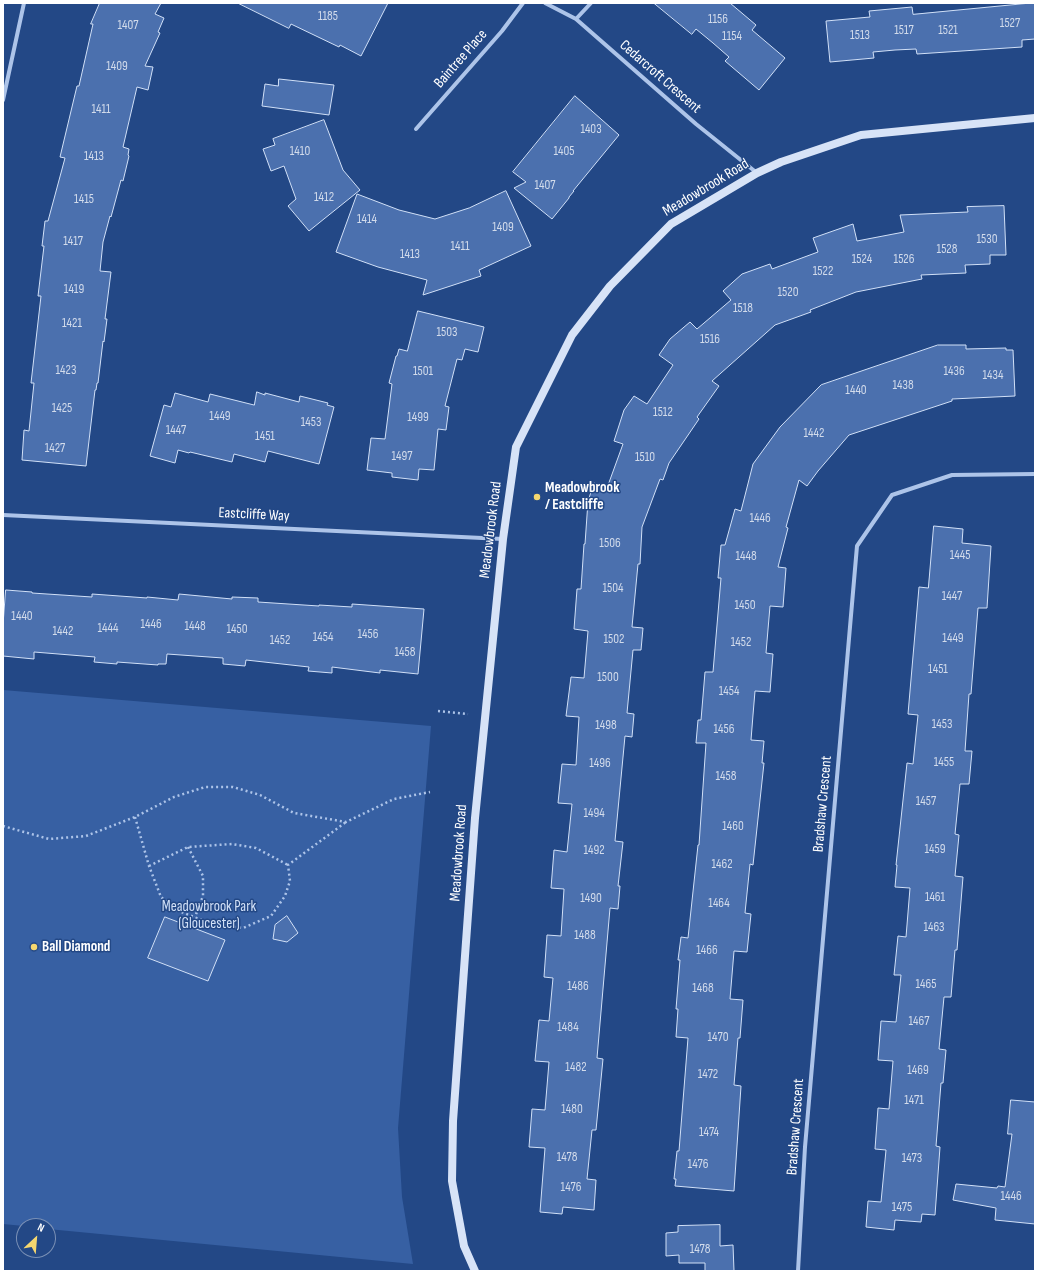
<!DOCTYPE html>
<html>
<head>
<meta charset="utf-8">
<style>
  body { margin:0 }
  #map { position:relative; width:1038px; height:1274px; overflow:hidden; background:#234886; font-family:"Sofia Sans Condensed",sans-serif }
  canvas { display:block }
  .frame { position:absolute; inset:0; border:4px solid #fff; pointer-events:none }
  .north { position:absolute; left:16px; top:1218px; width:40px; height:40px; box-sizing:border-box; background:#234886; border:1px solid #7b91b6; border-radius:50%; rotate:26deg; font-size:11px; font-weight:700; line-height:16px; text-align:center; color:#fff }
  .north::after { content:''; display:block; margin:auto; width:14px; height:18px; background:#f5d76f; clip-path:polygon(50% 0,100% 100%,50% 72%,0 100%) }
</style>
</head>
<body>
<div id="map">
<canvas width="1038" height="1274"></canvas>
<div class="frame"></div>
<div class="north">N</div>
</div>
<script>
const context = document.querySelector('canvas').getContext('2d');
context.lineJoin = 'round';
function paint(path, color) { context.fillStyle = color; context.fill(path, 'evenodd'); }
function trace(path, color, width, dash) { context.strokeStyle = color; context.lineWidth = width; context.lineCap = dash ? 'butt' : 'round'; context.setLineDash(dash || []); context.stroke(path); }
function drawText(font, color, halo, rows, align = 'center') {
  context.font = font + ' "Sofia Sans Condensed",sans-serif'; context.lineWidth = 3; context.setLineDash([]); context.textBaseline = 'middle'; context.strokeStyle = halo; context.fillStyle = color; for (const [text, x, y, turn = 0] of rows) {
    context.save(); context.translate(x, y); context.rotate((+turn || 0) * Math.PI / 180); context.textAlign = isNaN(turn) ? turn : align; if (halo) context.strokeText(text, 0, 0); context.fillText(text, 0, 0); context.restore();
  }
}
paint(new Path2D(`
  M 3,690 L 431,726 L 398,1128 L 402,1197 L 413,1264 L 48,1229 L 48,1226 L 24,1226 L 3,1224 Z`), '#3760a3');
const building = new Path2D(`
  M 100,3 L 161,3 L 155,14 L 164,18 L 158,32 L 160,33 L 145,66 L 153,67 L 148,90 L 137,87 L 123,147 L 129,149 L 128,155 L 129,156 L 123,181 L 121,180 L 111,217 L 110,216 L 103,242 L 100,271 L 111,272 L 105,319 L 107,319 L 104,342 L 103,341 L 98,383 L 97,383 L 96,390 L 95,390 L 86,466 L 22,460 L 24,430 L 29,431 L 34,383 L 31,383 L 41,296 L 38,296 L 44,246 L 42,246 L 45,221 L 48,221 L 65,158 L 60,157 L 77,86 L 79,86 L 93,24 L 91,24 Z
  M 238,3 L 388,3 L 361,56 L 340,45 L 339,47 L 291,24 L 289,28 Z
  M 654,3 L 730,3 L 756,25 L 752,30 L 785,58 L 759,90 L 725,61 L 729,57 L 713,43 L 696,29 L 692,34 Z
  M 1035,3 L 1035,39 L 1022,40 L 1022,47 L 917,54 L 916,49 L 895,50 L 873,52 L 874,58 L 830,62 L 826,21 L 870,17 L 869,11 L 912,7 L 913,14 Z
  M 279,79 L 334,85 L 329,115 L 262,106 L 265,84 L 278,86 Z
  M 575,96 L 619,135 L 573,191 L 574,191 L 569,197 L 569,198 L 552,219 L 514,188 L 526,182 L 513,172 Z
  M 324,120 L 343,170 L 360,190 L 309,231 L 288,206 L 296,199 L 284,166 L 271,171 L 263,149 L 275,145 L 273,139 Z
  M 506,191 L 531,246 L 479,270 L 481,276 L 423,295 L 427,280 L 378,267 L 336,252 L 357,194 L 399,210 L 435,219 L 469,208 Z
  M 1004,206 L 1006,255 L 990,255 L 990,264 L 965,265 L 966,273 L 921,275 L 922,279 L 856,292 L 810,310 L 811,312 L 775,325 L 712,381 L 719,386 L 697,417 L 699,419 L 669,463 L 663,480 L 660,479 L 642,527 L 640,564 L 638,564 L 632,627 L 643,628 L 641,650 L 633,650 L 627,713 L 634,714 L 632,737 L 625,736 L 615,841 L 623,842 L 618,886 L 620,886 L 618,909 L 610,908 L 597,1058 L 603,1059 L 596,1130 L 592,1130 L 587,1179 L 596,1180 L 594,1210 L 563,1207 L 562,1214 L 540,1212 L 545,1148 L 529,1147 L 532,1109 L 545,1110 L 549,1062 L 535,1061 L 539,1020 L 549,1021 L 553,978 L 544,977 L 547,935 L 561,936 L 564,889 L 551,888 L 554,850 L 567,852 L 572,804 L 558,803 L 562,764 L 576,765 L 579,717 L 566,716 L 571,677 L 584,678 L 588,631 L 574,629 L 577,589 L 581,589 L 584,544 L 585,544 L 588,501 L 594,483 L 607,488 L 623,444 L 614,441 L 624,410 L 634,396 L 647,404 L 673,365 L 659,355 L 670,339 L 690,322 L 697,329 L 731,300 L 723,291 L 742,274 L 770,264 L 772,269 L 818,252 L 813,238 L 853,224 L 857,241 L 904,232 L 900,215 L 968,212 L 967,207 Z
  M 418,311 L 484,327 L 478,352 L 465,349 L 462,360 L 457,359 L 445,406 L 449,407 L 446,430 L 438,429 L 434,470 L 419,469 L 418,480 L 392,477 L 392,473 L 367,470 L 371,438 L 385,439 L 392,384 L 389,383 L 396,356 L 397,356 L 399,349 L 407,351 Z
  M 938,345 L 966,345 L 966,349 L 1006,348 L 1006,350 L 1013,350 L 1015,396 L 952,399 L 952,401 L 849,435 L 818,471 L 807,486 L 799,480 L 786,527 L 788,528 L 778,567 L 786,568 L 783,607 L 770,606 L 766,653 L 773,654 L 770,692 L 755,691 L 753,715 L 751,740 L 764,741 L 762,763 L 764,763 L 753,865 L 750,864 L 745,913 L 751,914 L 747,952 L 734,951 L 730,999 L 743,1000 L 740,1038 L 738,1038 L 734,1085 L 741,1086 L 734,1191 L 675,1186 L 676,1179 L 674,1179 L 677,1151 L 679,1151 L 688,1038 L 676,1037 L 678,1009 L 676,1009 L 680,960 L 678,960 L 681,937 L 688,938 L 698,845 L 699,845 L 706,743 L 696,743 L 698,720 L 701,720 L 705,672 L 713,672 L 721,578 L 718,578 L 721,545 L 725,545 L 735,509 L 741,511 L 753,464 L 780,427 L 821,385 Z
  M 257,392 L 265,395 L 265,393 L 299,402 L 300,396 L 328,403 L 327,405 L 334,407 L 319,464 L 268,451 L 265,462 L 234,454 L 232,462 L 190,452 L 189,453 L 178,450 L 175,463 L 150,456 L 164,405 L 171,407 L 175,393 L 208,402 L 210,394 L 254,405 Z
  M 934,526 L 963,529 L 962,543 L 991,546 L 987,608 L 978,608 L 971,694 L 969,694 L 965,751 L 972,751 L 969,784 L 960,784 L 955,834 L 959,835 L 955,876 L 963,877 L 957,950 L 955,950 L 951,997 L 944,997 L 939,1049 L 946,1050 L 943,1083 L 941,1083 L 936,1146 L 940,1147 L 935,1215 L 922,1214 L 921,1222 L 895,1220 L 894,1230 L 866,1227 L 868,1201 L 881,1202 L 886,1150 L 875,1149 L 878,1108 L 889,1109 L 893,1061 L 878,1060 L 881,1021 L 896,1022 L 901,975 L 894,975 L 898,936 L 906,937 L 910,888 L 895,887 L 897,865 L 896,865 L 907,763 L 913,764 L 918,715 L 908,714 L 919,587 L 928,588 Z
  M 6,590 L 32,592 L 32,593 L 92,597 L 92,594 L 147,598 L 147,597 L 178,600 L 179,594 L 232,599 L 232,597 L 258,598 L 258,602 L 319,606 L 319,605 L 352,607 L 352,604 L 424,609 L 418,674 L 380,670 L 380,673 L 332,667 L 332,673 L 308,671 L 309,667 L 246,660 L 245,666 L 223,664 L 223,658 L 167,654 L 166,664 L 158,664 L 158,665 L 117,662 L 117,664 L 94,662 L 95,657 L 34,652 L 34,659 L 3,656 L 3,625 Z
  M 287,916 L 298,933 L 287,942 L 273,939 L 275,925 Z
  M 165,917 L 225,940 L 208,981 L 148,958 Z
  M 1011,1100 L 1035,1102 L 1035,1224 L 995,1220 L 996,1208 L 953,1200 L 956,1184 L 997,1188 L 998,1186 L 1005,1187 L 1012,1134 L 1008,1134 Z
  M 720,1225 L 720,1246 L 733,1245 L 734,1271 L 705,1271 L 705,1263 L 679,1263 L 679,1255 L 666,1256 L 666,1233 L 678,1232 L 678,1226 Z`);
paint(building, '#4b70ae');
trace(building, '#d1e0f7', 1);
trace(new Path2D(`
  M 438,711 L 468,714
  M 135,817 L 149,866 L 161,897 L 176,910 L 212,924 L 243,928 L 271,916 L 285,896 L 290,881 L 288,865 L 346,822
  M 3,826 L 49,839 L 86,836 L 135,817 L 174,797 L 205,787 L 233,787 L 260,795 L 294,813 L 346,822 L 394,799 L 430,792
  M 188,847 L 203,876 L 203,896 L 195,917
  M 149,866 L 188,847 L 232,844 L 256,848 L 288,865`), '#adc4e9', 2.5, [2, 3]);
trace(new Path2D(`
  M 545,3 L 576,19 L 696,124 L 757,173
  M 576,19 L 591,3
  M 3,100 L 24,3
  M 416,129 L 502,31 L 523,3
  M 3,515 L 503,539
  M 798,1271 L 805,1147 L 857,546 L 892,495 L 952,475 L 1035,474`), '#adc4e9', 4);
trace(new Path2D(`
  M 475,1271 L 464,1246 L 452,1181 L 453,1121 L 475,818 L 503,539 L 516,447 L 572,335 L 610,286 L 671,224 L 757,173 L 781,162 L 861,135 L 1035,118`), '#d7e3f7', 8);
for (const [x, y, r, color] of [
  [537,497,4,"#f5d76f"],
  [34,947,4,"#f5d76f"]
]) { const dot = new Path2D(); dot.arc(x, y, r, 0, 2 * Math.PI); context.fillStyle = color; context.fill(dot); trace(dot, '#234886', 1.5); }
drawText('13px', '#d2dbeb', null, [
  ["1185",328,17],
  ["1156",718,20],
  ["1527",1010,24],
  ["1407",128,26],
  ["1517",904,31],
  ["1521",948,31],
  ["1513",860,36],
  ["1154",732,37],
  ["1409",117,67],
  ["1411",101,110],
  ["1403",591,130],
  ["1410",300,152],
  ["1405",564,152],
  ["1413",94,157],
  ["1407",545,186],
  ["1412",324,198],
  ["1415",84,200],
  ["1414",367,220],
  ["1409",503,228],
  ["1530",987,240],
  ["1417",73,242],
  ["1411",460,247],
  ["1528",947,250],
  ["1413",410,255],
  ["1524",862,260],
  ["1526",904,260],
  ["1522",823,272],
  ["1419",74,290],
  ["1520",788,293],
  ["1518",743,309],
  ["1421",72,324],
  ["1503",447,333],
  ["1516",710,340],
  ["1423",66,371],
  ["1501",423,372],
  ["1436",954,372],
  ["1434",993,376],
  ["1438",903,386],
  ["1440",856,391],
  ["1425",62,409],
  ["1512",663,413],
  ["1449",220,417],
  ["1499",418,418],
  ["1453",311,423],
  ["1447",176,431],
  ["1442",814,434],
  ["1451",265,437],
  ["1427",55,449],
  ["1497",402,457],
  ["1510",645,458],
  ["1446",760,519],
  ["1506",610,544],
  ["1445",960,556],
  ["1448",746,557],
  ["1504",613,589],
  ["1447",952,597],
  ["1450",745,606],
  ["1440",22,617],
  ["1446",151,625],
  ["1448",195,627],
  ["1444",108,629],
  ["1450",237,630],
  ["1442",63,632],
  ["1456",368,635],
  ["1454",323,638],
  ["1449",953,639],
  ["1502",614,640],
  ["1452",280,641],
  ["1452",741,643],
  ["1458",405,653],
  ["1451",938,670],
  ["1500",608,678],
  ["1454",729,692],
  ["1453",942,725],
  ["1498",606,726],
  ["1456",724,730],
  ["1455",944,763],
  ["1496",600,764],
  ["1458",726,777],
  ["1457",926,802],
  ["1494",594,814],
  ["1460",733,827],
  ["1459",935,850],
  ["1492",594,851],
  ["1462",722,865],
  ["1461",935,898],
  ["1490",591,899],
  ["1464",719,904],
  ["1463",934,928],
  ["1488",585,936],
  ["1466",707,951],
  ["1465",926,985],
  ["1486",578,987],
  ["1468",703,989],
  ["1467",919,1022],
  ["1484",568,1028],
  ["1470",718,1038],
  ["1482",576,1068],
  ["1469",918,1071],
  ["1472",708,1075],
  ["1471",914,1101],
  ["1480",572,1110],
  ["1474",709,1133],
  ["1478",567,1158],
  ["1473",912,1159],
  ["1476",698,1165],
  ["1476",571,1188],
  ["1446",1011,1197],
  ["1475",902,1208],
  ["1478",700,1250]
]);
drawText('15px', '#fff', '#234886', [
  ["Baintree Place",461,59,-49],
  ["Cedarcroft Crescent",660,77,41],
  ["Meadowbrook Road",706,188,-31],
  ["Eastcliffe Way",254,515,3],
  ["Meadowbrook Road",491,530,-83],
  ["Bradshaw Crescent",823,804,-85],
  ["Meadowbrook Road",459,853,-86],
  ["Bradshaw Crescent",796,1127,-86]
]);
drawText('bold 15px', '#fff', '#234886', [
  ["Meadowbrook",545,488],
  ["/ Eastcliffe",545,505],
  ["Ball Diamond",42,947]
], 'left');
drawText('15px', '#d1e0f7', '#234886', [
  ["Meadowbrook Park",209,907],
  ["(Gloucester)",209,924]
]);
</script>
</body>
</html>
